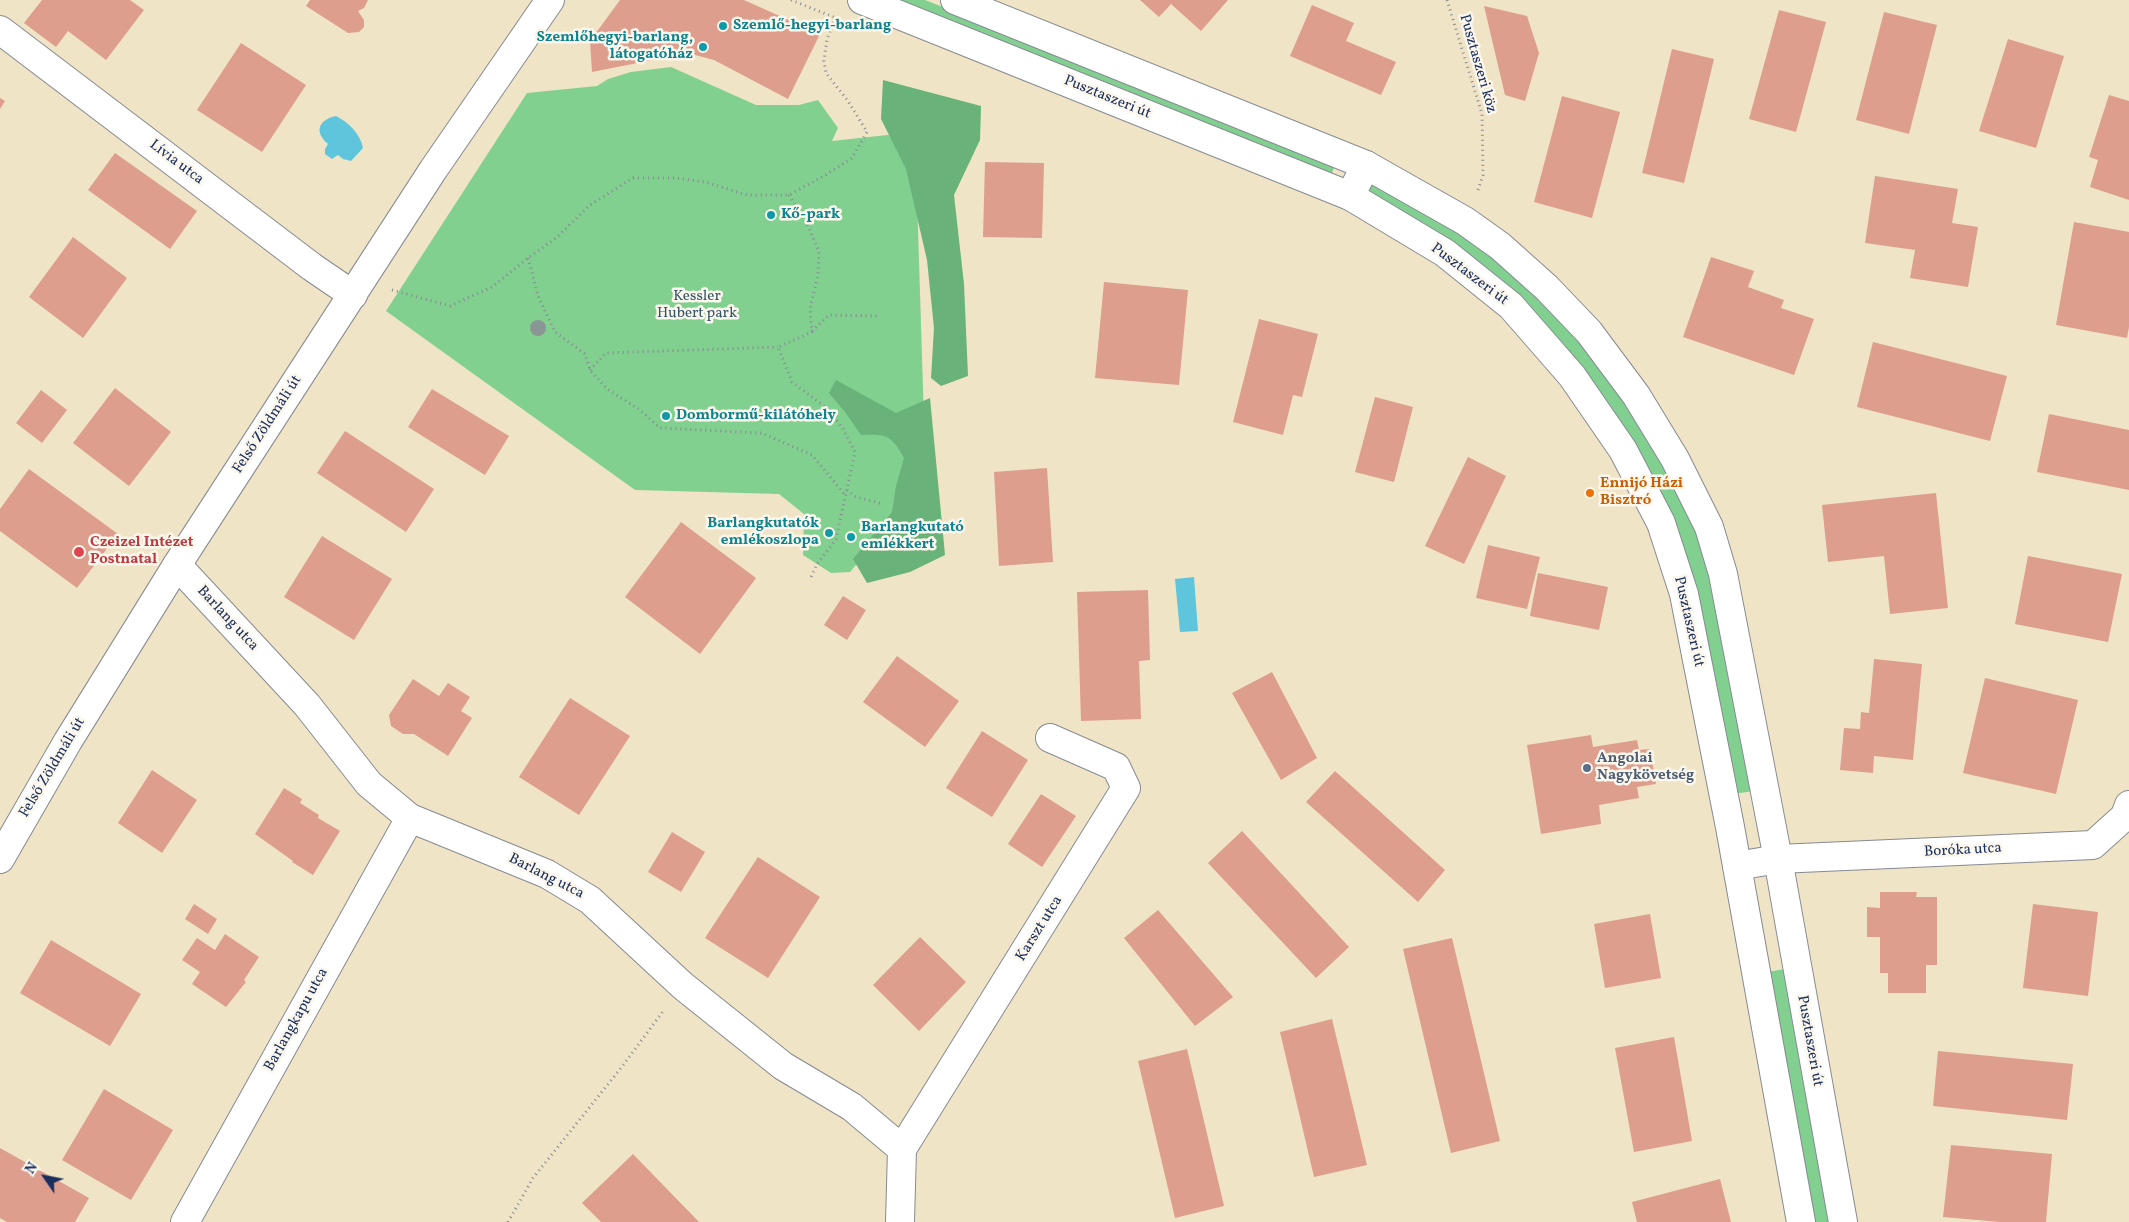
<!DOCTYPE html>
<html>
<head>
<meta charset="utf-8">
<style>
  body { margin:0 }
  #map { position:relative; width:2129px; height:1222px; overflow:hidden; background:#f0e4c6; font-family:Vollkorn,serif }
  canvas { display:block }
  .north { position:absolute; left:20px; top:1152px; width:50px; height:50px; -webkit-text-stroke:4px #fbf7ec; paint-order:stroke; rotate:303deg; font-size:14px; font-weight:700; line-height:20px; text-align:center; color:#1b2f5e }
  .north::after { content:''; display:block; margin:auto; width:18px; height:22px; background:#1b2f5e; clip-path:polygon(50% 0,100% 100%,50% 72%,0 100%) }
</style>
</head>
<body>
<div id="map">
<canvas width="2129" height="1222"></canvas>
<div class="north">N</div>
</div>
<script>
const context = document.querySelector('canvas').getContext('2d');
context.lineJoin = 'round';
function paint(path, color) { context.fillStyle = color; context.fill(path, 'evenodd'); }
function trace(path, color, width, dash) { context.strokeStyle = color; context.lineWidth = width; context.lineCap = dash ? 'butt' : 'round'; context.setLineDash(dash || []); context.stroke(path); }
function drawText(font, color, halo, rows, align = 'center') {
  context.font = font + ' Vollkorn,serif'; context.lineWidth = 5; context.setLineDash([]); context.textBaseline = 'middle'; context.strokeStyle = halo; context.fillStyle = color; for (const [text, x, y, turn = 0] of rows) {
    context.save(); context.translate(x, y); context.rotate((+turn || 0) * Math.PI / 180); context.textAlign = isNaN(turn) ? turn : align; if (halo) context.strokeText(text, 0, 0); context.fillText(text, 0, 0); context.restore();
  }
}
paint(new Path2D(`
  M 887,0 L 925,0 L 1336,162 L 1331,176 Z
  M 671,67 L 756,105 L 799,105 L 818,100 L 838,128 L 832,141 L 915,132 L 924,421 L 902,524 L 872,546 L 850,572 L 831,573 L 803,555 L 804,514 L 779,494 L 635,490 L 386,311 L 527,93 L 597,86 L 608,79 L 631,72 Z
  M 1371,177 L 1464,226 L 1546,295 L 1633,400 L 1702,532 L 1755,791 L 1732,794 L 1713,681 L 1582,371 L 1363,193 Z
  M 1790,968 L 1836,1222 L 1810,1222 L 1762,973 Z`), '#82d090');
paint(new Path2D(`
  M 883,80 L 981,106 L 980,140 L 954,195 L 964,284 L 968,376 L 941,386 L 931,378 L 934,328 L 927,260 L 906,169 L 881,119 Z
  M 836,380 L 896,413 L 930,398 L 945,555 L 910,572 L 867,583 L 853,559 L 892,512 L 896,486 L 904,458 C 891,434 886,434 861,435 L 845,412 L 829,393 Z`), '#69b27a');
paint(new Path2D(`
  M 336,116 C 349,123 360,133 363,148 L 351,161 L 343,159 L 338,155 L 332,159 L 325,154 L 325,149 L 328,144 C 314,132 318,120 336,116 Z
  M 1194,577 L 1198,631 L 1180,632 L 1175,579 Z`), '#5fc5dc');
paint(new Path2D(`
  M 42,0 L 130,0 L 144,10 L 106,60 L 68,31 L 56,47 L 24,23 Z
  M 310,0 L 368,0 L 364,8 L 358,11 L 364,20 L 364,27 L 359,32 L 348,33 L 306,6 Z
  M 620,0 L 744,0 L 820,34 L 788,99 L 714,60 L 688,53 L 592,72 L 590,41 Z
  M 1140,0 L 1228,0 L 1201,31 L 1171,4 L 1159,17 Z
  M 1312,5 L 1354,23 L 1346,41 L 1396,62 L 1381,95 L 1290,56 Z
  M 1484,6 L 1527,16 L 1539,53 L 1525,101 L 1505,95 Z
  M 1779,10 L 1826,22 L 1796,132 L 1749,119 Z
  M 1884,12 L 1937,25 L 1909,134 L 1856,120 Z
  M 2008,39 L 2064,56 L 2036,148 L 1979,131 Z
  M 241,43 L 306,85 L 262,152 L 197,110 Z
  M 1672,49 L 1714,59 L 1684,183 L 1642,173 Z
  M 2109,95 L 2129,101 L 2129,200 L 2090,187 L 2098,160 L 2089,157 Z
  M 1562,96 L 1620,112 L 1592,218 L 1534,202 Z
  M 0,98 L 5,101 L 0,109 Z
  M 115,153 L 197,211 L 170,249 L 88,190 Z
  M 985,162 L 1044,163 L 1042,238 L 983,237 Z
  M 1875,176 L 1958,189 L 1952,223 L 1978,227 L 1968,287 L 1910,278 L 1915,250 L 1865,243 Z
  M 2074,222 L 2129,232 L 2129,327 L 2127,338 L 2056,325 Z
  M 73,237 L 127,278 L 83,338 L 29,297 Z
  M 1711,257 L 1754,271 L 1748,287 L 1784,300 L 1781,308 L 1814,319 L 1794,375 L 1683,337 Z
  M 1104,282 L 1188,290 L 1179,385 L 1095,378 Z
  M 1259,319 L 1318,334 L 1302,397 L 1293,395 L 1283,435 L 1233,422 Z
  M 1873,342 L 2007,376 L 1990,441 L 1857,407 Z
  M 115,388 L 171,432 L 129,486 L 73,443 Z
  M 432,389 L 509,436 L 485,475 L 408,427 Z
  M 41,390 L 67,410 L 42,443 L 16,423 Z
  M 1375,397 L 1413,407 L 1394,482 L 1355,472 Z
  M 2049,414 L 2129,430 L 2129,490 L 2037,472 Z
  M 345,431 L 434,489 L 406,532 L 317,473 Z
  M 1468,457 L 1506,476 L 1464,564 L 1425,546 Z
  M 1047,468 L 1053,562 L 999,566 L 994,472 Z
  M 29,469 L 118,534 L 77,588 L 0,531 L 0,509 Z
  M 1936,493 L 1948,608 L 1890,614 L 1884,556 L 1828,562 L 1822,505 Z
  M 681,522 L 756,578 L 700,654 L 625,597 Z
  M 322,536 L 392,579 L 354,640 L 284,597 Z
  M 1488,545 L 1540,557 L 1527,609 L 1476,598 Z
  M 2028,556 L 2122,574 L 2108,642 L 2015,624 Z
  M 1538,573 L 1608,587 L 1599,630 L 1530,616 Z
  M 1148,590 L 1150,660 L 1139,661 L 1141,719 L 1081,721 L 1077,592 Z
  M 843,596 L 866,610 L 847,640 L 824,625 Z
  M 897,656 L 959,701 L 925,747 L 863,702 Z
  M 1874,659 L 1922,664 L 1913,760 L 1874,756 L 1873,773 L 1840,770 L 1844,728 L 1860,729 L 1861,712 L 1869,713 Z
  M 1272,672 L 1317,758 L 1281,780 L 1232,693 Z
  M 1985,678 L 2078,700 L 2056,794 L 1963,773 Z
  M 413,679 L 439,696 L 448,683 L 470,697 L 461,711 L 472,718 L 448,756 L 414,734 L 403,734 L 391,726 L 389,715 Z
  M 570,698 L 630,736 L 579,815 L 519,777 Z
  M 982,731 L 1028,760 L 992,817 L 946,788 Z
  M 1591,735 L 1593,747 L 1637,740 L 1639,750 L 1650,749 L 1656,784 L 1637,787 L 1639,798 L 1599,805 L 1601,824 L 1541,834 L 1527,745 Z
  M 152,770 L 197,800 L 162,853 L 118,823 Z
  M 1335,771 L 1445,870 L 1418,902 L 1306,802 Z
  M 284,788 L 302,799 L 300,803 L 319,815 L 318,818 L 340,831 L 313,875 L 292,862 L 293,861 L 255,834 Z
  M 1041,794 L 1076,816 L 1042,867 L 1008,844 Z
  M 1242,831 L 1349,947 L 1316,978 L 1208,863 Z
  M 672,832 L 705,852 L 681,892 L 648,872 Z
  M 758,857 L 820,897 L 768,978 L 705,938 Z
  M 1880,892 L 1917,892 L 1916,897 L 1937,897 L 1937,965 L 1926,965 L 1926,993 L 1888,993 L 1888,973 L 1880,973 L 1880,937 L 1867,937 L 1867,907 L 1880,908 Z
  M 194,904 L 217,919 L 208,934 L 185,919 Z
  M 2033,904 L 2098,912 L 2088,996 L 2023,988 Z
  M 1158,910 L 1233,997 L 1195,1026 L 1124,938 Z
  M 1650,914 L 1661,978 L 1605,988 L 1594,924 Z
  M 225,934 L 259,957 L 244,980 L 246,982 L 226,1007 L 192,984 L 200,972 L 182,960 L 197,938 L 215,950 Z
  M 920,937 L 966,982 L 919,1031 L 873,985 Z
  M 1452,938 L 1500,1141 L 1451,1153 L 1403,949 Z
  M 51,940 L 141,994 L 110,1046 L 20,993 Z
  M 1332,1019 L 1367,1165 L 1314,1177 L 1280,1032 Z
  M 1674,1037 L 1692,1141 L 1634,1152 L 1615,1048 Z
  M 1187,1049 L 1224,1206 L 1175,1218 L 1138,1061 Z
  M 1938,1051 L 2073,1064 L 2067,1120 L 1933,1106 Z
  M 104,1089 L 173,1130 L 131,1200 L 62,1160 Z
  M 1951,1145 L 2052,1154 L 2046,1222 L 2000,1222 L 1943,1217 Z
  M 0,1148 L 89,1198 L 75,1222 L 7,1222 L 0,1218 Z
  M 633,1154 L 699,1222 L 601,1222 L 582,1203 Z
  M 1720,1179 L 1731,1222 L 1637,1222 L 1632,1202 Z`), '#dd9e8e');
const street = new Path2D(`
  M 0,30 L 312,267 L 353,295
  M 1350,196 L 1366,165
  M 177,565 L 307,705 L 369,784 L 410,818 L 547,874 L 590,900 L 683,986 L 783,1066 L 852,1107 L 902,1149 L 900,1222
  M 1737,866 L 1778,859 L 2093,845 L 2125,816 L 2129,805
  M 902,1149 L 1126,788 L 1116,767 L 1050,738
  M 185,1222 L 410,818`);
const secondary = new Path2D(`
  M 862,0 L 1350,196 L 1445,253 L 1511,306 L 1572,376 L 1623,450 L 1661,523 L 1684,594 L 1730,827 L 1801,1222
  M 955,0 L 1366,165 L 1465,221 L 1500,246 L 1547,288 L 1589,332 L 1636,395 L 1675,459 L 1709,527 L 1723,574 L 1778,859 L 1843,1222
  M 0,859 L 68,741 L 177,565 L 433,170 L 550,0`);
trace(street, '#868a92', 30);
trace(secondary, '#868a92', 30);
trace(new Path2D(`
  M 791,0 L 836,18
  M 1447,0 L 1482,114 L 1483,175 L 1477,193
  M 789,195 L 808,226 L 819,251 L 818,274 L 810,309 L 812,332 L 778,347 L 792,382 L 829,410 L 843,429 L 855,452 L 836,539 L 817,564 L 811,577
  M 528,258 L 538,296 L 555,332 L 585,354 L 590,370 L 607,389 L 640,410 L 660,428 L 762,433 L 812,455 L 846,496
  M 392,290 L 450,306 L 492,287 L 528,258 L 556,238 L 590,205 L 633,178 L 675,178 L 705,182 L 747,195 L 789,195 L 824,176 L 852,158 L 867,132 L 848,101 L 826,73 L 824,61 L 827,39 L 836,17
  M 812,331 L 829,315 L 878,316
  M 590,370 L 606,353 L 778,347
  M 847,490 L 856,497 L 883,504
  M 508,1222 L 533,1178 L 621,1068 L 664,1010`), '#868a92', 3, [1, 4]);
trace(street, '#fff', 28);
trace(secondary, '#fff', 28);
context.fillStyle = '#899693';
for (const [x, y] of [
  [538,328]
]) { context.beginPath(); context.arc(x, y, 8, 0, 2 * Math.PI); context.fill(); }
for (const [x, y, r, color] of [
  [723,26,5,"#0f9aa8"],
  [703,47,5,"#0f9aa8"],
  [771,215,5,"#0f9aa8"],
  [666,416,5,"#0f9aa8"],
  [1590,493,5,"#e8710a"],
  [829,533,5,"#0f9aa8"],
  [851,537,5,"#0f9aa8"],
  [79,552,6,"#e0444e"],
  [1587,768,5,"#5c6f8a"]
]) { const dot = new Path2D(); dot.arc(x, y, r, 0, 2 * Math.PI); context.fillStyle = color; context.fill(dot); trace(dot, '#fbf7ec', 2); }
drawText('bold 15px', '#0d838f', '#fbf7ec', [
  ["Szemlő-hegyi-barlang",733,26],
  ["Szemlőhegyi-barlang,",693,38,"right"],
  ["látogatóház",693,55,"right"],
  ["Kő-park",781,215],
  ["Dombormű-kilátóhely",676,416],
  ["Barlangkutatók",819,524,"right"],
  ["emlékoszlopa",819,541,"right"],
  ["Barlangkutató",861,528],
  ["emlékkert",861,545]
], 'left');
drawText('15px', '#1b2f5e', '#fbf7ec', [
  ["Pusztaszeri köz",1477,64,74],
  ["Pusztaszeri út",1107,98,22],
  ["Lívia utca",176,163,37],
  ["Pusztaszeri út",1469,275,37],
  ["Felső Zöldmáli út",268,425,-57],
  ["Barlang utca",227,619,47],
  ["Pusztaszeri út",1688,622,77],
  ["Felső Zöldmáli út",53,768,-59],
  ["Boróka utca",1963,851,-3],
  ["Barlang utca",546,877,27],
  ["Karszt utca",1040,929,-58],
  ["Barlangkapu utca",297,1020,-61],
  ["Pusztaszeri út",1809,1041,80]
]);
drawText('15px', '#35576a', '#fbf7ec', [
  ["Kessler",697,297],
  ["Hubert park",697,314]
]);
drawText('bold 15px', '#c56008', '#fbf7ec', [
  ["Ennijó Házi",1600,484],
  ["Bisztró",1600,501]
], 'left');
drawText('bold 15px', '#be3a42', '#fbf7ec', [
  ["Czeizel Intézet",90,543],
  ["Postnatal",90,560]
], 'left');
drawText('bold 15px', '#4e5e75', '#fbf7ec', [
  ["Angolai",1597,759],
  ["Nagykövetség",1597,776]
], 'left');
</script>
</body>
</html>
